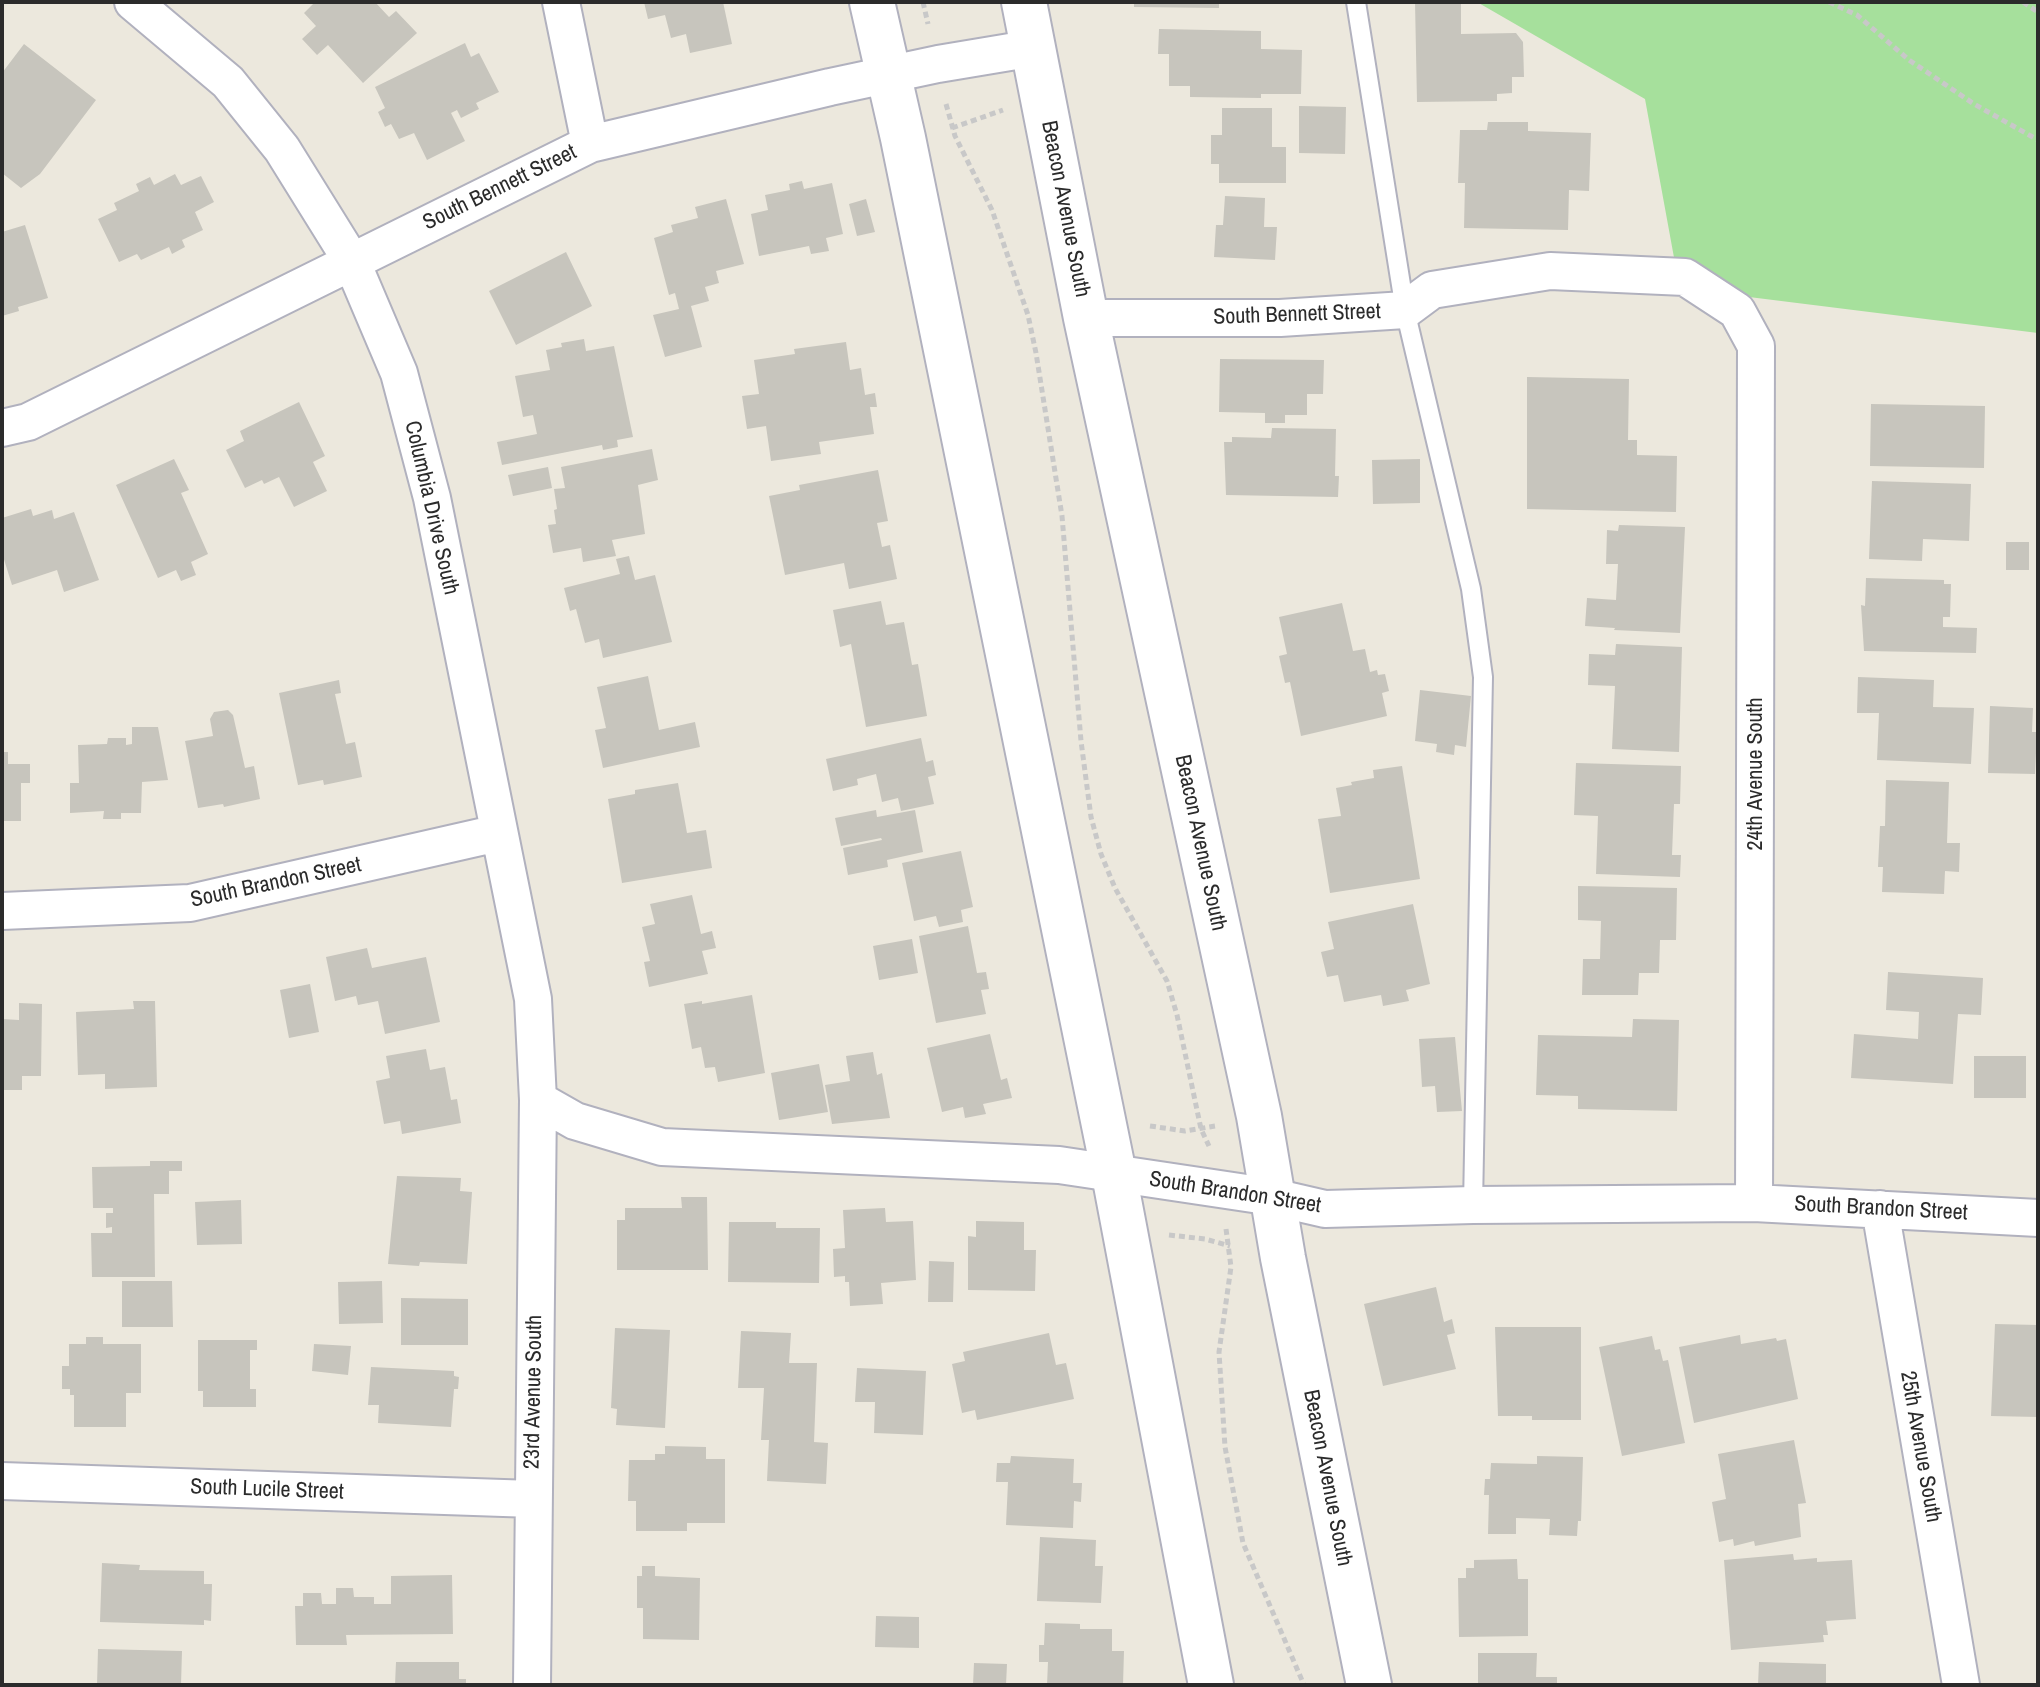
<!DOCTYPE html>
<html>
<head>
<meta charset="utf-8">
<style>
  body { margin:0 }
  #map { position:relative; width:2040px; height:1687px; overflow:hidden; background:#ece8dd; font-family:"Archivo Narrow",sans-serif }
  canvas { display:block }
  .frame { position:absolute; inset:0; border:4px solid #2b2b2b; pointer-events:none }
</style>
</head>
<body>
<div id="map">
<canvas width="2040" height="1687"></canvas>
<div class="frame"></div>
</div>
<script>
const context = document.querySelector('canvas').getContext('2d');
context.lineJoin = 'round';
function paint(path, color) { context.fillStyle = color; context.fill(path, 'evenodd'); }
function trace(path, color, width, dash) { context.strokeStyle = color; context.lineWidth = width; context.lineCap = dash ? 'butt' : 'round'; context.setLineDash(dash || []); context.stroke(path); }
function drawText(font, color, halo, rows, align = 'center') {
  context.font = font + ' "Archivo Narrow",sans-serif'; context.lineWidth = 6; context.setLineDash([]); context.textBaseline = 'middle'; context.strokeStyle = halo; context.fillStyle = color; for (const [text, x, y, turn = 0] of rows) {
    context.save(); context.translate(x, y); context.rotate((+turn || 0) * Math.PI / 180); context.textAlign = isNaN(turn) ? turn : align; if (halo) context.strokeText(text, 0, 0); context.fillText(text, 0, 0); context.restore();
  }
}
paint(new Path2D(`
  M 1477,2 L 2038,2 L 2038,333 L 1741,296 L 1713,272 L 1675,263 L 1645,99 Z`), '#a6e09c');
paint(new Path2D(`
  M 315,2 L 375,2 L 389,17 L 396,11 L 417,33 L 363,83 L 328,45 L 317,55 L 302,39 L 316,26 L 304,13 Z
  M 644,2 L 723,2 L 732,44 L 690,53 L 686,34 L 671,38 L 665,15 L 648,19 Z
  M 1134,2 L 1219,2 L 1219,8 L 1134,7 Z
  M 1415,2 L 1461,2 L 1461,34 L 1516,33 L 1523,42 L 1524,77 L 1512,77 L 1512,93 L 1497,94 L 1497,101 L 1417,102 Z
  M 1159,29 L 1261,31 L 1261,49 L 1302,50 L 1301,94 L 1261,94 L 1261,98 L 1190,97 L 1190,86 L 1169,86 L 1169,54 L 1158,54 Z
  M 465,43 L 471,57 L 479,53 L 499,92 L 476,103 L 479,109 L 461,118 L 457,110 L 451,113 L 465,141 L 427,160 L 414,133 L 399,139 L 391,124 L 385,127 L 378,112 L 385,108 L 375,87 Z
  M 24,44 L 96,100 L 40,174 L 21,188 L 2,173 L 2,73 Z
  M 1299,106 L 1346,107 L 1345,154 L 1299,153 Z
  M 1222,108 L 1272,108 L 1272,147 L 1286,147 L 1286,183 L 1219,183 L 1219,164 L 1211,164 L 1211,135 L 1222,135 Z
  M 1488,122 L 1528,122 L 1528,131 L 1591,133 L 1589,191 L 1569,190 L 1568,230 L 1464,228 L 1465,183 L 1458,183 L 1460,130 L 1487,130 Z
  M 175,174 L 181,185 L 201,176 L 214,202 L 195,212 L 203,230 L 182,240 L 185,247 L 172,254 L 169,247 L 141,260 L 137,254 L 119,262 L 98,219 L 117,210 L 114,203 L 139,191 L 136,184 L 150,177 L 154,185 Z
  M 802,181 L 804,189 L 832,183 L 843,234 L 826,238 L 829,251 L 811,254 L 809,246 L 759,256 L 751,214 L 768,210 L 765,195 L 790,190 L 789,184 Z
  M 1225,196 L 1265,198 L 1264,227 L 1277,227 L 1275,260 L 1214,257 L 1216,225 L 1223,225 Z
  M 726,199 L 744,264 L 716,271 L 719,283 L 705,287 L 709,301 L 691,306 L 702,347 L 665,357 L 653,315 L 679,309 L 675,293 L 669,295 L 654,238 L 673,232 L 671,225 L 698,218 L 695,207 Z
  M 866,199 L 875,232 L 857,236 L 849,204 Z
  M 25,225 L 48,298 L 18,307 L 19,311 L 2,316 L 2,232 Z
  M 566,252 L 592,306 L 516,345 L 489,291 Z
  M 584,339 L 586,351 L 614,346 L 633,437 L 617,440 L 618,447 L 603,450 L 602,445 L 502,465 L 497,442 L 537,434 L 533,415 L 523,417 L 515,376 L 550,370 L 546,350 L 562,347 L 561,343 Z
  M 846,342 L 850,370 L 861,368 L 865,395 L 875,393 L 877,407 L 870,407 L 874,434 L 819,442 L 821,454 L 771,461 L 766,426 L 747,429 L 742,396 L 759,394 L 754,360 L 795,354 L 794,349 Z
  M 1220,359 L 1324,360 L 1323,394 L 1307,394 L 1307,415 L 1285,415 L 1285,423 L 1265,423 L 1265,413 L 1219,412 Z
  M 1527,377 L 1629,379 L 1628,440 L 1637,440 L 1637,455 L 1677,456 L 1676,512 L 1527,509 Z
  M 299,402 L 325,456 L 313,462 L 327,491 L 294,507 L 279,477 L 264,484 L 262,480 L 245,488 L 226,450 L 244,441 L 240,431 Z
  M 1871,404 L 1985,406 L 1984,468 L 1870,466 Z
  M 1272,428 L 1336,429 L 1335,476 L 1339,476 L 1338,497 L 1226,495 L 1224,442 L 1232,442 L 1232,437 L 1271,438 Z
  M 652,449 L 658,480 L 638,485 L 645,534 L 612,540 L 616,556 L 583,562 L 581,548 L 553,553 L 548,525 L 556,524 L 554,510 L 557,509 L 554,489 L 565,488 L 561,467 Z
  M 174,459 L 189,490 L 181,493 L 208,554 L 191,562 L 196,575 L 181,581 L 176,570 L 158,578 L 116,485 Z
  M 1420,459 L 1420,503 L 1373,504 L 1372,460 Z
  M 548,467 L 552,488 L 513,496 L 508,475 Z
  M 878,470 L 888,521 L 877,523 L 882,547 L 890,545 L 897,579 L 849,589 L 844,563 L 785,575 L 769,496 L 800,490 L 799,485 Z
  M 1872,481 L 1971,484 L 1969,541 L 1923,539 L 1922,561 L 1869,559 Z
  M 31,509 L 33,516 L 52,510 L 54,519 L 74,512 L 99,580 L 64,592 L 57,570 L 12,585 L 2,553 L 2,518 Z
  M 1619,525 L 1685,527 L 1680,633 L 1614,630 L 1615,628 L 1585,626 L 1587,598 L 1616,600 L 1618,564 L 1606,564 L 1607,530 L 1618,531 Z
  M 2006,542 L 2029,542 L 2029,570 L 2006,570 Z
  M 629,556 L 635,580 L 655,575 L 672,642 L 603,658 L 599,639 L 585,643 L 576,609 L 570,611 L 564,588 L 620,574 L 616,559 Z
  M 1866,578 L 1944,580 L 1944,584 L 1951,584 L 1950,617 L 1943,617 L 1943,627 L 1977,628 L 1976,653 L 1864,651 L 1861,605 L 1865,606 Z
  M 881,601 L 886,625 L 904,622 L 912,665 L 918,664 L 927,716 L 866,727 L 851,644 L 840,647 L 833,610 Z
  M 1342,603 L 1353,651 L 1365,649 L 1370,672 L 1377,670 L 1378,675 L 1385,674 L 1389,691 L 1382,693 L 1387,716 L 1301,736 L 1290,682 L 1285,683 L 1279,656 L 1287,654 L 1279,617 Z
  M 1616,644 L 1682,647 L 1679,752 L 1612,749 L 1615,686 L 1588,685 L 1589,654 L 1615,655 Z
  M 648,676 L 659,730 L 695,722 L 700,747 L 603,768 L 595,730 L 606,728 L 597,687 Z
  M 1858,677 L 1934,680 L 1933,707 L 1974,708 L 1971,764 L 1877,760 L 1879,713 L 1857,713 Z
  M 339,680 L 341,693 L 335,694 L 346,744 L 355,742 L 362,777 L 324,785 L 323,780 L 298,785 L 279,693 Z
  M 1420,690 L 1471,696 L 1466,747 L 1455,745 L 1454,755 L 1436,752 L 1437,744 L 1415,741 Z
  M 1990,706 L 2033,708 L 2032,732 L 2037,732 L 2035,774 L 1988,773 Z
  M 228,710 L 233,715 L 245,768 L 254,766 L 260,799 L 224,807 L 223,804 L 198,808 L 185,741 L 213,736 L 210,719 L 214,712 Z
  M 132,727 L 158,727 L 168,780 L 142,782 L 141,813 L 121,813 L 121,819 L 103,819 L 104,811 L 70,813 L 70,783 L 79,783 L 78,745 L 107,744 L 108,738 L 126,738 L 126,745 L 132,744 Z
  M 921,738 L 926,762 L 933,760 L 936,775 L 928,777 L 934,804 L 901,811 L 898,798 L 882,802 L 876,774 L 857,779 L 858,785 L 833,791 L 826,759 Z
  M 2,752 L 8,752 L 8,764 L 30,764 L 30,783 L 21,783 L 21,821 L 2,821 Z
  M 1576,763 L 1681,766 L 1680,804 L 1674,804 L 1672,855 L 1681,855 L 1680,877 L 1596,874 L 1598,816 L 1574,815 Z
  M 1402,766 L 1420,879 L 1330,893 L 1318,819 L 1341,816 L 1336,788 L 1352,785 L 1351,782 L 1374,778 L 1373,770 Z
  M 1886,780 L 1949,782 L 1947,843 L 1960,843 L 1959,872 L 1945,871 L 1944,894 L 1882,892 L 1883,867 L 1878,867 L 1880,826 L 1885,826 Z
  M 678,783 L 687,833 L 706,830 L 712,868 L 622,883 L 608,799 L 635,794 L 635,790 Z
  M 876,810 L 877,817 L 915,810 L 923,852 L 887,860 L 888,867 L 848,875 L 843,848 L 882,840 L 881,838 L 841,846 L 835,818 Z
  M 961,851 L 973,907 L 961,910 L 963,922 L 939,927 L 936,916 L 914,921 L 902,863 Z
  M 1578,886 L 1677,888 L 1676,940 L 1660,940 L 1659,973 L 1639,973 L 1638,995 L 1582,995 L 1583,959 L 1600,959 L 1601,921 L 1578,920 Z
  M 692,895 L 701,934 L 712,931 L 716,948 L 702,951 L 708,974 L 649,987 L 644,962 L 650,961 L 642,927 L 655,924 L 650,904 Z
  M 1413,904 L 1430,984 L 1406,990 L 1409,1001 L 1383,1006 L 1381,995 L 1344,1002 L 1338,975 L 1327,977 L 1321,952 L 1334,949 L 1328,922 Z
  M 968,926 L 977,973 L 986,972 L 989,989 L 981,990 L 986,1014 L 936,1023 L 919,936 Z
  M 912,939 L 918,973 L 879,980 L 873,946 Z
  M 367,948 L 372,968 L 426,957 L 440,1022 L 385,1034 L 378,1001 L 358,1005 L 356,996 L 335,1001 L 326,957 Z
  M 1888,972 L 1983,978 L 1981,1015 L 1958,1014 L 1953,1084 L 1851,1078 L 1854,1034 L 1918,1039 L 1919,1012 L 1886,1010 Z
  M 310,984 L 319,1032 L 289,1038 L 280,990 Z
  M 752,995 L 765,1073 L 718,1082 L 715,1067 L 705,1068 L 701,1047 L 692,1049 L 684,1004 L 702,1001 L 702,1004 Z
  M 133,1001 L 155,1001 L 157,1087 L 105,1089 L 105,1074 L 78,1075 L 76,1012 L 134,1009 Z
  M 19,1003 L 42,1004 L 41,1076 L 22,1076 L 22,1090 L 2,1090 L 2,1019 L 19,1020 Z
  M 1633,1019 L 1679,1020 L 1677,1111 L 1578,1109 L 1578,1096 L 1536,1095 L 1538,1035 L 1632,1037 Z
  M 990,1034 L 1001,1080 L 1007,1078 L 1012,1098 L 983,1104 L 986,1114 L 965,1118 L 963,1107 L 942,1112 L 927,1048 Z
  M 1455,1037 L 1462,1111 L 1437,1112 L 1435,1086 L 1422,1087 L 1419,1039 Z
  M 426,1049 L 430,1070 L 445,1067 L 451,1100 L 457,1099 L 461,1123 L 402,1134 L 400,1121 L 384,1124 L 376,1081 L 390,1078 L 386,1056 Z
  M 873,1052 L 877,1075 L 882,1073 L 890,1118 L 832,1124 L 825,1085 L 850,1081 L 846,1056 Z
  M 1974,1056 L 2026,1056 L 2026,1098 L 1974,1098 Z
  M 819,1064 L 828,1112 L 779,1120 L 771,1073 Z
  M 150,1161 L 182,1161 L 182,1171 L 169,1171 L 169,1194 L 154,1194 L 155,1277 L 92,1277 L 91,1233 L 112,1233 L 112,1227 L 106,1228 L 106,1213 L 113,1213 L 113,1208 L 93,1208 L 92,1167 L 150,1166 Z
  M 397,1176 L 461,1178 L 460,1191 L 472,1192 L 467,1264 L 420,1262 L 419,1266 L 388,1264 Z
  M 681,1197 L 707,1197 L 708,1270 L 617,1270 L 617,1220 L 625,1220 L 625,1208 L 682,1208 Z
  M 241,1200 L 242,1244 L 197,1245 L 195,1202 Z
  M 885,1208 L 886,1222 L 913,1221 L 916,1280 L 881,1283 L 883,1304 L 850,1306 L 849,1282 L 845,1282 L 845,1276 L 834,1277 L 833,1249 L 845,1248 L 843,1210 Z
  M 976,1221 L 1024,1222 L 1024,1250 L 1036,1250 L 1035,1291 L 968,1290 L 968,1236 L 976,1237 Z
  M 729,1222 L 776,1222 L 776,1228 L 820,1228 L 819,1283 L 728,1282 Z
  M 929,1261 L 954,1262 L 953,1302 L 928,1302 Z
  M 122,1281 L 172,1281 L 173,1327 L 122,1327 Z
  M 382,1281 L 383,1323 L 339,1324 L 338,1282 Z
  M 1436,1287 L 1444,1322 L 1452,1319 L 1455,1333 L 1447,1335 L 1456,1369 L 1383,1386 L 1364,1304 Z
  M 401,1298 L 468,1299 L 468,1345 L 401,1345 Z
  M 1995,1324 L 2038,1325 L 2038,1417 L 1991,1416 Z
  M 1495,1327 L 1581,1327 L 1581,1420 L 1532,1420 L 1532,1416 L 1498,1416 Z
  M 615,1328 L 670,1330 L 665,1428 L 616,1425 L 617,1409 L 611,1408 Z
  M 741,1331 L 791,1333 L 789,1363 L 817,1363 L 814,1442 L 828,1443 L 826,1484 L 767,1481 L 769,1440 L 761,1440 L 764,1388 L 738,1388 Z
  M 1049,1333 L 1056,1365 L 1066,1363 L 1074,1399 L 977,1420 L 975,1410 L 962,1413 L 952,1364 L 965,1361 L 963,1352 Z
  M 1740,1335 L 1741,1344 L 1776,1338 L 1777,1341 L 1786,1339 L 1798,1399 L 1694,1423 L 1679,1347 Z
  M 1652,1336 L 1655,1350 L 1660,1349 L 1663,1361 L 1668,1360 L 1685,1443 L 1622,1456 L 1599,1347 Z
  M 86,1337 L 103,1337 L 103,1344 L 141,1344 L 141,1393 L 126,1393 L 126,1427 L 74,1427 L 74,1395 L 70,1395 L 70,1389 L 62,1389 L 62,1366 L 69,1366 L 69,1344 L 86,1344 Z
  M 198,1340 L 257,1340 L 257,1350 L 250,1350 L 250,1389 L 256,1389 L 256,1407 L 203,1407 L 203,1391 L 198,1391 Z
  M 314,1344 L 351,1346 L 348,1375 L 312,1371 Z
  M 371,1367 L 454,1371 L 454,1376 L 459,1377 L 458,1389 L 454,1389 L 451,1427 L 378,1423 L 379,1405 L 368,1405 Z
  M 857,1368 L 926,1371 L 923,1435 L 874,1433 L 875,1402 L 855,1402 Z
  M 1794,1440 L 1806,1503 L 1798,1504 L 1801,1537 L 1755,1546 L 1754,1541 L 1734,1546 L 1733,1539 L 1719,1542 L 1712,1502 L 1726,1499 L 1718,1454 Z
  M 665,1446 L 706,1447 L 706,1459 L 725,1459 L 725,1523 L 687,1523 L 687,1531 L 636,1531 L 636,1501 L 628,1501 L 629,1460 L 655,1460 L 655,1454 L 665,1454 Z
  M 1011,1456 L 1074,1459 L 1073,1483 L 1082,1483 L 1081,1502 L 1074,1501 L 1073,1528 L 1006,1525 L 1008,1482 L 996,1482 L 997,1463 L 1010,1463 Z
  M 1537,1456 L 1583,1457 L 1581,1521 L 1578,1521 L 1577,1536 L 1549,1535 L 1550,1519 L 1516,1518 L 1516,1534 L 1488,1534 L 1489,1495 L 1484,1495 L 1485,1479 L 1490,1479 L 1491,1463 L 1537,1464 Z
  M 1040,1537 L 1096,1540 L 1095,1566 L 1103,1566 L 1101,1603 L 1037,1601 Z
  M 1793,1554 L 1794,1560 L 1817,1558 L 1817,1562 L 1852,1560 L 1856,1619 L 1826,1621 L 1828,1635 L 1823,1635 L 1824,1642 L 1731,1650 L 1724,1560 Z
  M 1517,1559 L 1518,1579 L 1528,1579 L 1528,1636 L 1459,1637 L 1458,1578 L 1466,1578 L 1466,1568 L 1474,1568 L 1474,1560 Z
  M 102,1563 L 140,1565 L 139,1570 L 204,1571 L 204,1584 L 212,1584 L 211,1621 L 204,1620 L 204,1625 L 100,1622 Z
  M 642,1566 L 655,1566 L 655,1576 L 700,1578 L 699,1640 L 643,1639 L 643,1608 L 637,1608 L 637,1576 L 642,1576 Z
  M 452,1575 L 453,1634 L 346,1635 L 347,1645 L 296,1645 L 295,1606 L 303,1606 L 303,1593 L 321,1593 L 322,1604 L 336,1604 L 336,1588 L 353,1588 L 354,1597 L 374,1597 L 374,1604 L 391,1604 L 391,1576 Z
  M 876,1616 L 919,1617 L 919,1648 L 875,1647 Z
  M 1045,1623 L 1080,1624 L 1080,1629 L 1112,1629 L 1112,1651 L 1124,1651 L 1123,1685 L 1047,1685 L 1048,1662 L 1039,1662 L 1039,1645 L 1044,1645 Z
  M 98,1649 L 182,1651 L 181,1685 L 97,1685 Z
  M 1478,1653 L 1537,1653 L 1536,1677 L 1557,1677 L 1557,1685 L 1478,1685 Z
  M 396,1662 L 459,1662 L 459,1679 L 466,1679 L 466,1685 L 395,1685 Z
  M 1759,1662 L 1826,1664 L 1826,1685 L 1758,1685 Z
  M 974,1663 L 1007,1664 L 1006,1685 L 973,1685 Z`), '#c7c5bd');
const service = new Path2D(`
  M 1356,2 L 1405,310 L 1471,589 L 1483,677 L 1473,1205`);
const minor = new Path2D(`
  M 133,2 L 228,82 L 282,149 L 351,260 L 399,373 L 432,498 L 533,999 L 538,1100 L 532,1685
  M 561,2 L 590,144
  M 1086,318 L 1280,318 L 1405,310 L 1432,290 L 1550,271 L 1685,277 L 1737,311 L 1756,346 L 1754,1203
  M 2,428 L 28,422 L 590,144 L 830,87 L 938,64 L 1034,48
  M 2,911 L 190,903 L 498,833
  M 538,1100 L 575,1121 L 662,1147 L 1059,1165 L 1273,1197 L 1325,1209 L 1473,1205 L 1754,1203 L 2038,1218
  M 1880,1209 L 1961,1685
  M 2,1481 L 533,1499`);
const secondary = new Path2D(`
  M 872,2 L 903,138 L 1114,1174 L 1211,1685
  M 1024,2 L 1086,318 L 1259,1116 L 1283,1258 L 1369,1685`);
trace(service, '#b1b1be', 22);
trace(minor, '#b1b1be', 40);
trace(secondary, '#b1b1be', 48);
trace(new Path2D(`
  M 923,2 L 928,24
  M 1829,2 L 1857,15 L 1909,60 L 1974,104 L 2038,140
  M 2023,2 L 2038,12
  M 946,104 L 955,136 L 992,210 L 1028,315 L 1036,353 L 1062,516 L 1081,741 L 1091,817 L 1101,854 L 1115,888 L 1167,981 L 1177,1015 L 1201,1129 L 1209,1146
  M 952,128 L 1003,110
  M 1150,1126 L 1185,1131 L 1215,1126
  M 1226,1229 L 1231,1267 L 1219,1352 L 1225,1447 L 1243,1543 L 1304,1685
  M 1169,1235 L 1205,1239 L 1230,1246`), '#c8c8c8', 5, [6, 4]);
trace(service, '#fff', 18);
trace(minor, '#fff', 36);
trace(secondary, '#fff', 44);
drawText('22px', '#2b2b2b', '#fff', [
  ["South Bennett Street",500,188,-26],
  ["Beacon Avenue South",1065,209,79],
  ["South Bennett Street",1297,315,-2],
  ["Columbia Drive South",431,508,77],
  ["24th Avenue South",1756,774,-90],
  ["Beacon Avenue South",1200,843,78],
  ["South Brandon Street",276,883,-12],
  ["South Brandon Street",1235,1193,9],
  ["South Brandon Street",1881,1209,3],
  ["23rd Avenue South",534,1392,-89],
  ["25th Avenue South",1920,1447,80],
  ["Beacon Avenue South",1327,1478,79],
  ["South Lucile Street",267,1490,2]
]);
</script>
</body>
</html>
